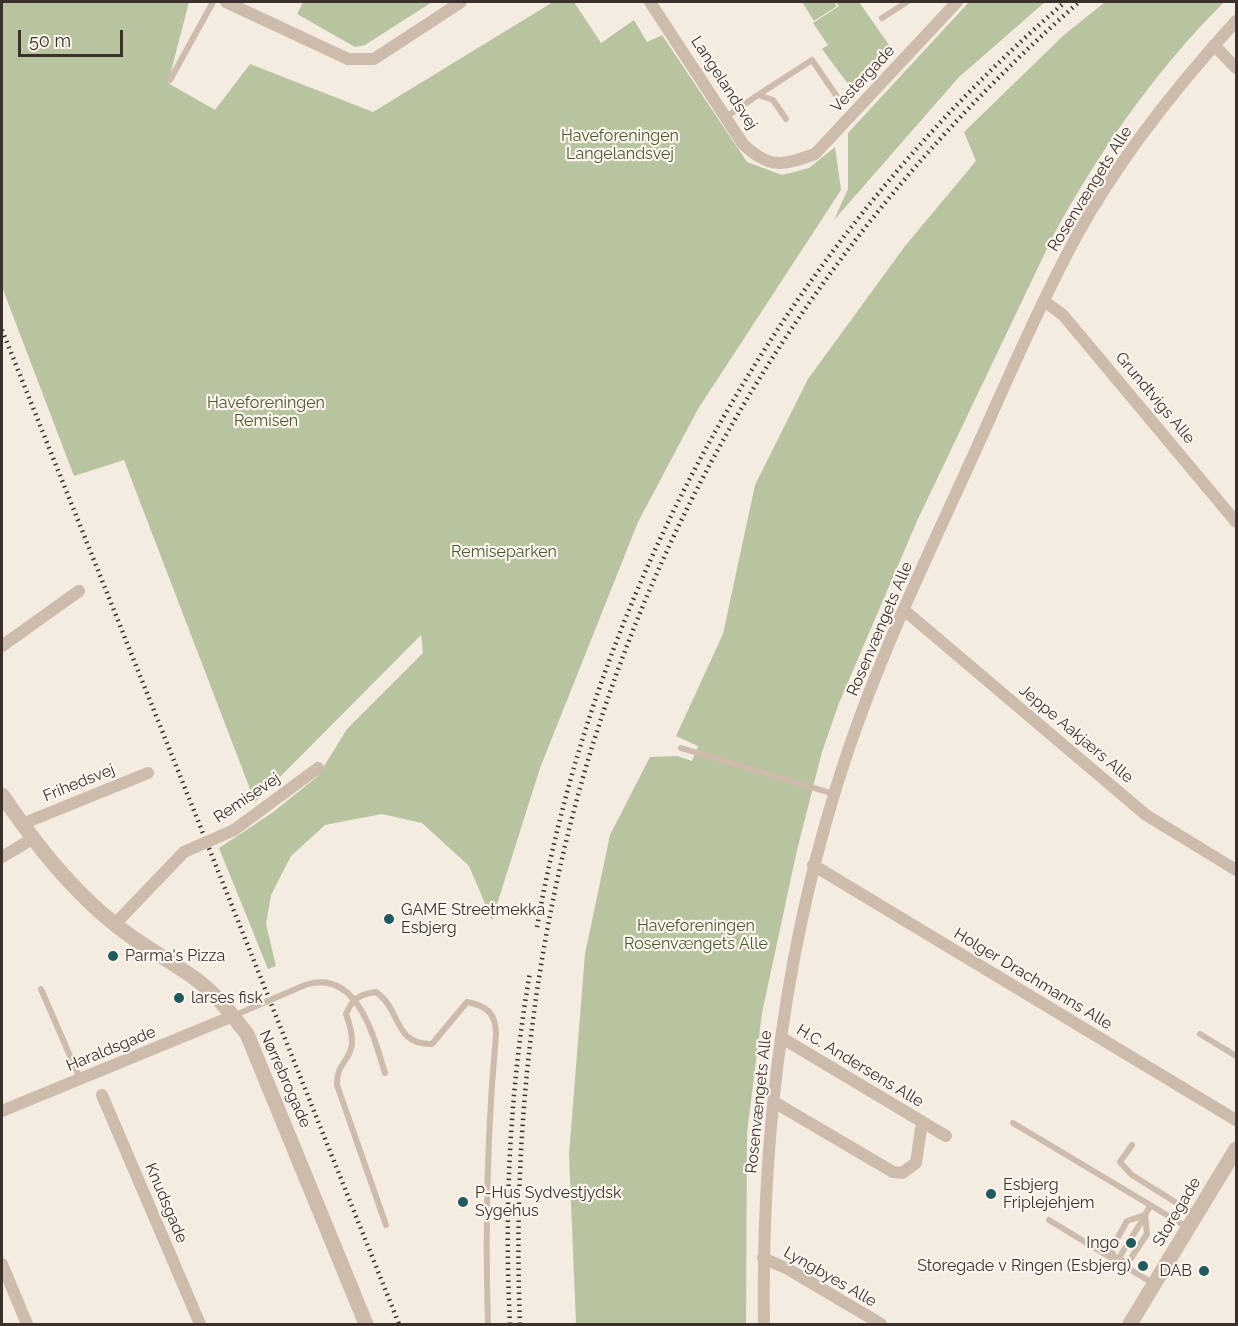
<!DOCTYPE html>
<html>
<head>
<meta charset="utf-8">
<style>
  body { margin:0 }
  #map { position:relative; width:1238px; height:1326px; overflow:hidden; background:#f4ebe1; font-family:Raleway,sans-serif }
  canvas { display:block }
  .frame { position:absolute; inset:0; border:3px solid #3b302b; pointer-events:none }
  .scale { position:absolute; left:18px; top:30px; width:105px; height:27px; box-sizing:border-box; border:3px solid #3b302b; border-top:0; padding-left:8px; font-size:18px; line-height:21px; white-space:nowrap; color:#3b302b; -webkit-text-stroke:4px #fbf5ee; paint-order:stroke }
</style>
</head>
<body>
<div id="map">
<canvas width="1238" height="1326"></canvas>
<div class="frame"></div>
<div class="scale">50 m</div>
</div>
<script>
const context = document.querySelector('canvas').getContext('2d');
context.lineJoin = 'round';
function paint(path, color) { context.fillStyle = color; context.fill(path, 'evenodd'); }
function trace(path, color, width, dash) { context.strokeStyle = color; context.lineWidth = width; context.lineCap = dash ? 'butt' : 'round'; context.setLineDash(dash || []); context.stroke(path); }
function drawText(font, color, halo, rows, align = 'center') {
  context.font = font + ' Raleway,sans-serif'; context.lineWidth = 4.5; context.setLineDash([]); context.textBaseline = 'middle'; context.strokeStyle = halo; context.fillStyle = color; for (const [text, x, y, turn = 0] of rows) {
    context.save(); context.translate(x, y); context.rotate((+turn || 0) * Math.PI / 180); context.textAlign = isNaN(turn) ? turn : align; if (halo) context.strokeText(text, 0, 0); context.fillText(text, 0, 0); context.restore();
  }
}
paint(new Path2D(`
  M 2,2 L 189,2 L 168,83 L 215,110 L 250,64 L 373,112 L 553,2 L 574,2 L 601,43 L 634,20 L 647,42 L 662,35 L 747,162 L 782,175 L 809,168 L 835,147 L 841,190 L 698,409 L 638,522 L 540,768 L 492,920 L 469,866 L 422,823 L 382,814 L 325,825 L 291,856 L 271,895 L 266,924 L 276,966 L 268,969 L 219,848 L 272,813 L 318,776 L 347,729 L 423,653 L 421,635 L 255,802 L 124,460 L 74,476 L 2,287 Z
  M 303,2 L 432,2 L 365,45 L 355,47 L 297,14 Z
  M 802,2 L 834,2 L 837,6 L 814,21 Z
  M 836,2 L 859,2 L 889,45 L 851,88 L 822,49 L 828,45 L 813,23 L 839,6 Z
  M 969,2 L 1045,2 L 959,77 L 834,220 L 848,189 L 848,133 Z
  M 1105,2 L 1224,2 C 1156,70 1100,150 1054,234 L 917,521 L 839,703 L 822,752 L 797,850 L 762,1013 L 747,1133 L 746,1324 L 576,1324 L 569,1154 L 585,954 L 610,835 L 650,757 L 677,756 L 692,761 L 698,746 L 676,736 L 723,634 L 755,485 L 808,379 L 905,246 L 976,161 L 964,132 L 1064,35 Z`), '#b8c4a0');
trace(new Path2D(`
  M 882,18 L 907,2
  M 170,80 L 213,2
  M 758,95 L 812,60 L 838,98
  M 726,117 L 758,95 L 773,100 L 786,119
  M 681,748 L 834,794
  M 305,985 C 358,968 374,1038 385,1073
  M 41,989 L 80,1079
  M 1200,1034 L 1236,1056
  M 1013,1123 L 1187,1227
  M 1132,1145 L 1120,1162 L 1132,1175 L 1196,1215
  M 1049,1220 L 1154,1284
  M 386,1225 L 337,1085 C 336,1054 364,1063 346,1014 C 352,999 360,994 376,992 C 402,1010 393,1045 432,1044 L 467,1002 C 488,1006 496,1014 496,1035 C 487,1132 485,1227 488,1324
  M 1116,1260 L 1111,1250 L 1127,1221 L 1145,1215 L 1150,1206
  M 1117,1261 L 1129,1261 L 1147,1234 L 1145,1215
  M 1117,1261 L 1145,1216`), '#cdbbac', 6);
trace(new Path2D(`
  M 226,2 L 348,59 L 374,59 L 461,2
  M 650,2 L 743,144 C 770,170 783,165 815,154 L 957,2
  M 1214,45 L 1236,68
  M 1044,301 L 1063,315 L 1236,522
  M 904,610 L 1146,815 L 1236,870
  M 2,646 L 79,591
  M 22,824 L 148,773
  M 234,830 L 318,768
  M 2,857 L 32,839
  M 813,865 L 1236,1120
  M 114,925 L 184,852
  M 782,1038 L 946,1136
  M 102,1095 L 200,1324
  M 774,1102 L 893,1172 L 902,1173 L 916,1163 L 922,1122
  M 2,1111 L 233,1016
  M 763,1258 L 788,1269 L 881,1324
  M 2,1264 L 27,1324
  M 764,1324 C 761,1131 786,934 848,751 C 882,650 929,553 973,456 C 1006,383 1038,308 1076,237 C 1119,158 1176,87 1236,21`), '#cdbbac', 12);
trace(new Path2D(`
  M 2,795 C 34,842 71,890 117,926 C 142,946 171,961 197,980 C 217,995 232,1015 247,1034 L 366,1324
  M 1130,1324 L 1236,1149`), '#cdbbac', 15);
trace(new Path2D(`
  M 2,330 L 399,1324
  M 537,927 C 599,572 792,238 1065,2
  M 510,1324 C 504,1207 510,1088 530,972
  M 520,1324 C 499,808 691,345 1079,2`), '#3b302b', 4.5, [1.5, 4.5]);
trace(new Path2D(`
  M 233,1016 L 305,985`), '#cdbbac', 6);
trace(new Path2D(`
  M 184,852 L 234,830`), '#cdbbac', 12);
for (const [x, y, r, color] of [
  [389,919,6,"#1f5a5e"],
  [113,956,6,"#1f5a5e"],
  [179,998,6,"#1f5a5e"],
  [991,1194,6,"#1f5a5e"],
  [463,1202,6,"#1f5a5e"],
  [1131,1243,6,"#1f5a5e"],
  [1143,1266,6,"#1f5a5e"],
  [1204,1271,6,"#1f5a5e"]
]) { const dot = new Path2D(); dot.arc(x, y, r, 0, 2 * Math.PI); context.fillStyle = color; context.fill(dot); trace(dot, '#fbf5ee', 2); }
drawText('16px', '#3b302b', '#fbf5ee', [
  ["Vestergade",863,79,-47],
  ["Langelandsvej",724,83,57],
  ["Rosenvængets Alle",1090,189,-58],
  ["Grundtvigs Alle",1155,398,50],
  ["Rosenvængets Alle",880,629,-67],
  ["Jeppe Aakjærs Alle",1076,734,40],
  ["Frihedsvej",79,783,-22],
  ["Remisevej",247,798,-34],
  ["Holger Drachmanns Alle",1033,979,31],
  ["Haraldsgade",111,1049,-22],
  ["H.C. Andersens Alle",860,1066,31],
  ["Nørrebrogade",285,1079,66],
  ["Rosenvængets Alle",759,1102,-84],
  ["Knudsgade",166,1203,67],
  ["Storegade",1177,1212,-59],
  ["Lyngbyes Alle",830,1277,30]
]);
drawText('16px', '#4a5a2e', '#fbf5ee', [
  ["Haveforeningen",620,136],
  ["Langelandsvej",620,154],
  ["Haveforeningen",266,403],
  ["Remisen",266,421],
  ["Remiseparken",504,552],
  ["Haveforeningen",696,926],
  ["Rosenvængets Alle",696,944]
]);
drawText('16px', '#3b302b', '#fbf5ee', [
  ["GAME Streetmekka",401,910],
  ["Esbjerg",401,928],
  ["Parma's Pizza",125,956],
  ["larses fisk",191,998],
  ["Esbjerg",1003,1185],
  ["Friplejehjem",1003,1203],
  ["P-Hus Sydvestjydsk",475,1193],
  ["Sygehus",475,1211],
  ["Ingo",1119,1243,"right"],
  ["Storegade v Ringen (Esbjerg)",1131,1266,"right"],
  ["DAB",1192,1271,"right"]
], 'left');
</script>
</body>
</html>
